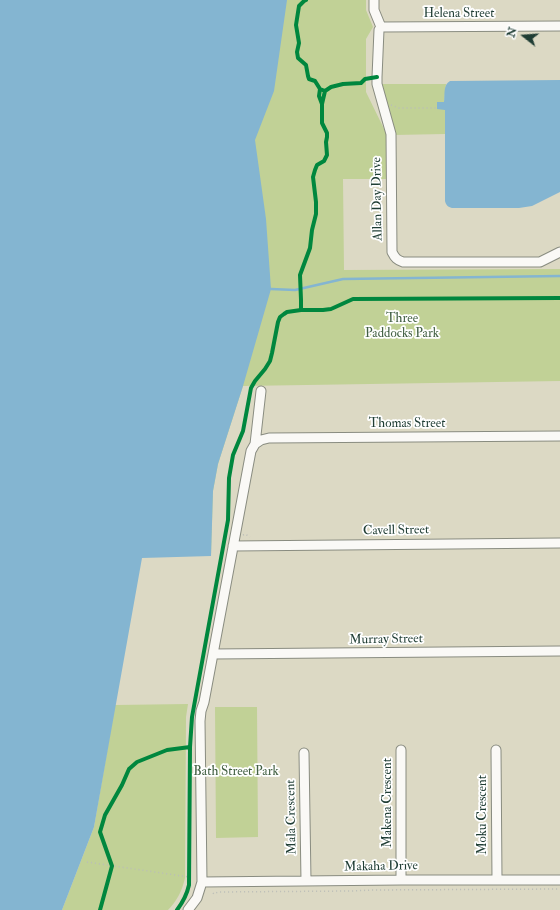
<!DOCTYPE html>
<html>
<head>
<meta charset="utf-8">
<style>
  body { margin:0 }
  #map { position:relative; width:560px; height:910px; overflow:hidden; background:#dcd9c4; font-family:"IM FELL Double Pica",serif }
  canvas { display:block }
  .north { position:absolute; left:504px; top:16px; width:40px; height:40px; -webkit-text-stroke:3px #fff; paint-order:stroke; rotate:287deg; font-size:11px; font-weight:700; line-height:16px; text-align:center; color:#1f3d34 }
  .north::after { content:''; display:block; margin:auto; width:14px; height:18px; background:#1f3d34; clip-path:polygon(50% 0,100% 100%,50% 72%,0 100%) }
</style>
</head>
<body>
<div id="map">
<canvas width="560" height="910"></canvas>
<div class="north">N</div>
</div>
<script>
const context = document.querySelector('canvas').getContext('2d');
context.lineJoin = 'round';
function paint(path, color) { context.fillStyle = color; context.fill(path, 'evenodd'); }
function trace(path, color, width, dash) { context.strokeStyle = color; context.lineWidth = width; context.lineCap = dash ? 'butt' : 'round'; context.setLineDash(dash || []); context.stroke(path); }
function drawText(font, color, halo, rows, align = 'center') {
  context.font = font + ' "IM FELL Double Pica",serif'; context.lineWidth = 3.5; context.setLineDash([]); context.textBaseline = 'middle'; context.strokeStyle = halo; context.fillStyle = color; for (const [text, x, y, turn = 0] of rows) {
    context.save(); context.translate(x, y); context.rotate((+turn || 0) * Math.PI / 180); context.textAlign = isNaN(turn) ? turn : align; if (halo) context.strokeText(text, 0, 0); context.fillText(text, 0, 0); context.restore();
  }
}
paint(new Path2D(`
  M 165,0 L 366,0 L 366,10 L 373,27 L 366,39 L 366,92 L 387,135 L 387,179 L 343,179 L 344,270 L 560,269 L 560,381 L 243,386 L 218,464 L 213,491 L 211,556 Z
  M 382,84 L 446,84 L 444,102 L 437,102 L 437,109 L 445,109 L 445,134 L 394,135 Z
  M 188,704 L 186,717 L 185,878 C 182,891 177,901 168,910 L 62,910 L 94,827 L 115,705 Z
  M 215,707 L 257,707 L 258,837 L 216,838 Z`), '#c1d196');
paint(new Path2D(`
  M 0,0 L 287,0 L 274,91 L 255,140 L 266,219 L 271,289 L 243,386 L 218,464 L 213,491 L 211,556 L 142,558 L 94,827 L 62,910 L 0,910 Z
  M 560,80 L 560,192 L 532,206 L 519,208 L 452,208 C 448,207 446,205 445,201 L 445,110 L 437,109 L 437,102 L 444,102 C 445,94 443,85 450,81 Z`), '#84b5d1');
trace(new Path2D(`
  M 271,289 L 295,290 L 343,279 L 560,276`), '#84b5d1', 2.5);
const minor = new Path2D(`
  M 374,0 L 374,10 L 381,27 L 379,30 L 377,77 L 377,84 L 391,134 L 392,252 C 395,258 397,260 403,262 L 540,262 L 560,252
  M 381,27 L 560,26
  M 255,444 L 261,440 L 269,438 L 560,436
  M 233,546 L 560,543
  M 213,654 L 560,651
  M 496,750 L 497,880
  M 304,753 L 306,881
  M 401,880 L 401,750
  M 202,882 L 401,880 L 560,880
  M 188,910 L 197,898 L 202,882 L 200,721 L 201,711 L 204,702 L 251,451 L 255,444 L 261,391`);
trace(minor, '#898c80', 11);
trace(new Path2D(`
  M 391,105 L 399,108 L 436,108
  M 243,535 L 245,534 L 250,537
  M 87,862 L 189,877
  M 213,893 L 214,894 L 218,892 L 351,891 L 372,890 L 560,889`), '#babdb8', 1.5, [1, 3]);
trace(minor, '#faf9f6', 9);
trace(new Path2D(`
  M 306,0 L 304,1 L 299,6 L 296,25 L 299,43 L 297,52 L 298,58 L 306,65 L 308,76 L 309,79 L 315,81 L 320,89
  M 325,91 L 331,87 L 343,84 L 361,83 L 365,79 L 377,77
  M 301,310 L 301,300 L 300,275 L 310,248 L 312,230 L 316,214 L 316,202 L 313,177 L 315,170 L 317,165 L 324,161 L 327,155 L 326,142 L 327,137 L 327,133 L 322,123 L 322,104 L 325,91 L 320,89 L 319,96 L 322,104
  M 100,910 L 112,866 L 100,832 L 105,815 L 122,785 L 129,769 L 137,762 L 167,750 L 190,747
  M 177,910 C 183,902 187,894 189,885 L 190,747 L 192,717 L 228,520 L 229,478 L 233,455 L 243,431 L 251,388 L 255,381 L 265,369 L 270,361 L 272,353 L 278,322 L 280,317 L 284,314 L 287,312 L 301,310 L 323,310 L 331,309 L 353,299 L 560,298`), '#00873e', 4);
drawText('13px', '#1f3d34', '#fff', [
  ["Helena Street",459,14],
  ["Allan Day Drive",378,199,-91],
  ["Thomas Street",407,424],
  ["Cavell Street",396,531,-1],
  ["Murray Street",386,640,-1],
  ["Makena Crescent",388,803,-90],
  ["Moku Crescent",483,815,-90],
  ["Mala Crescent",292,817,-91],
  ["Makaha Drive",381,867,-1]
]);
drawText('13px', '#426043', '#fff', [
  ["Three",402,319],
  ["Paddocks Park",402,334],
  ["Bath Street Park",236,772]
]);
</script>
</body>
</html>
